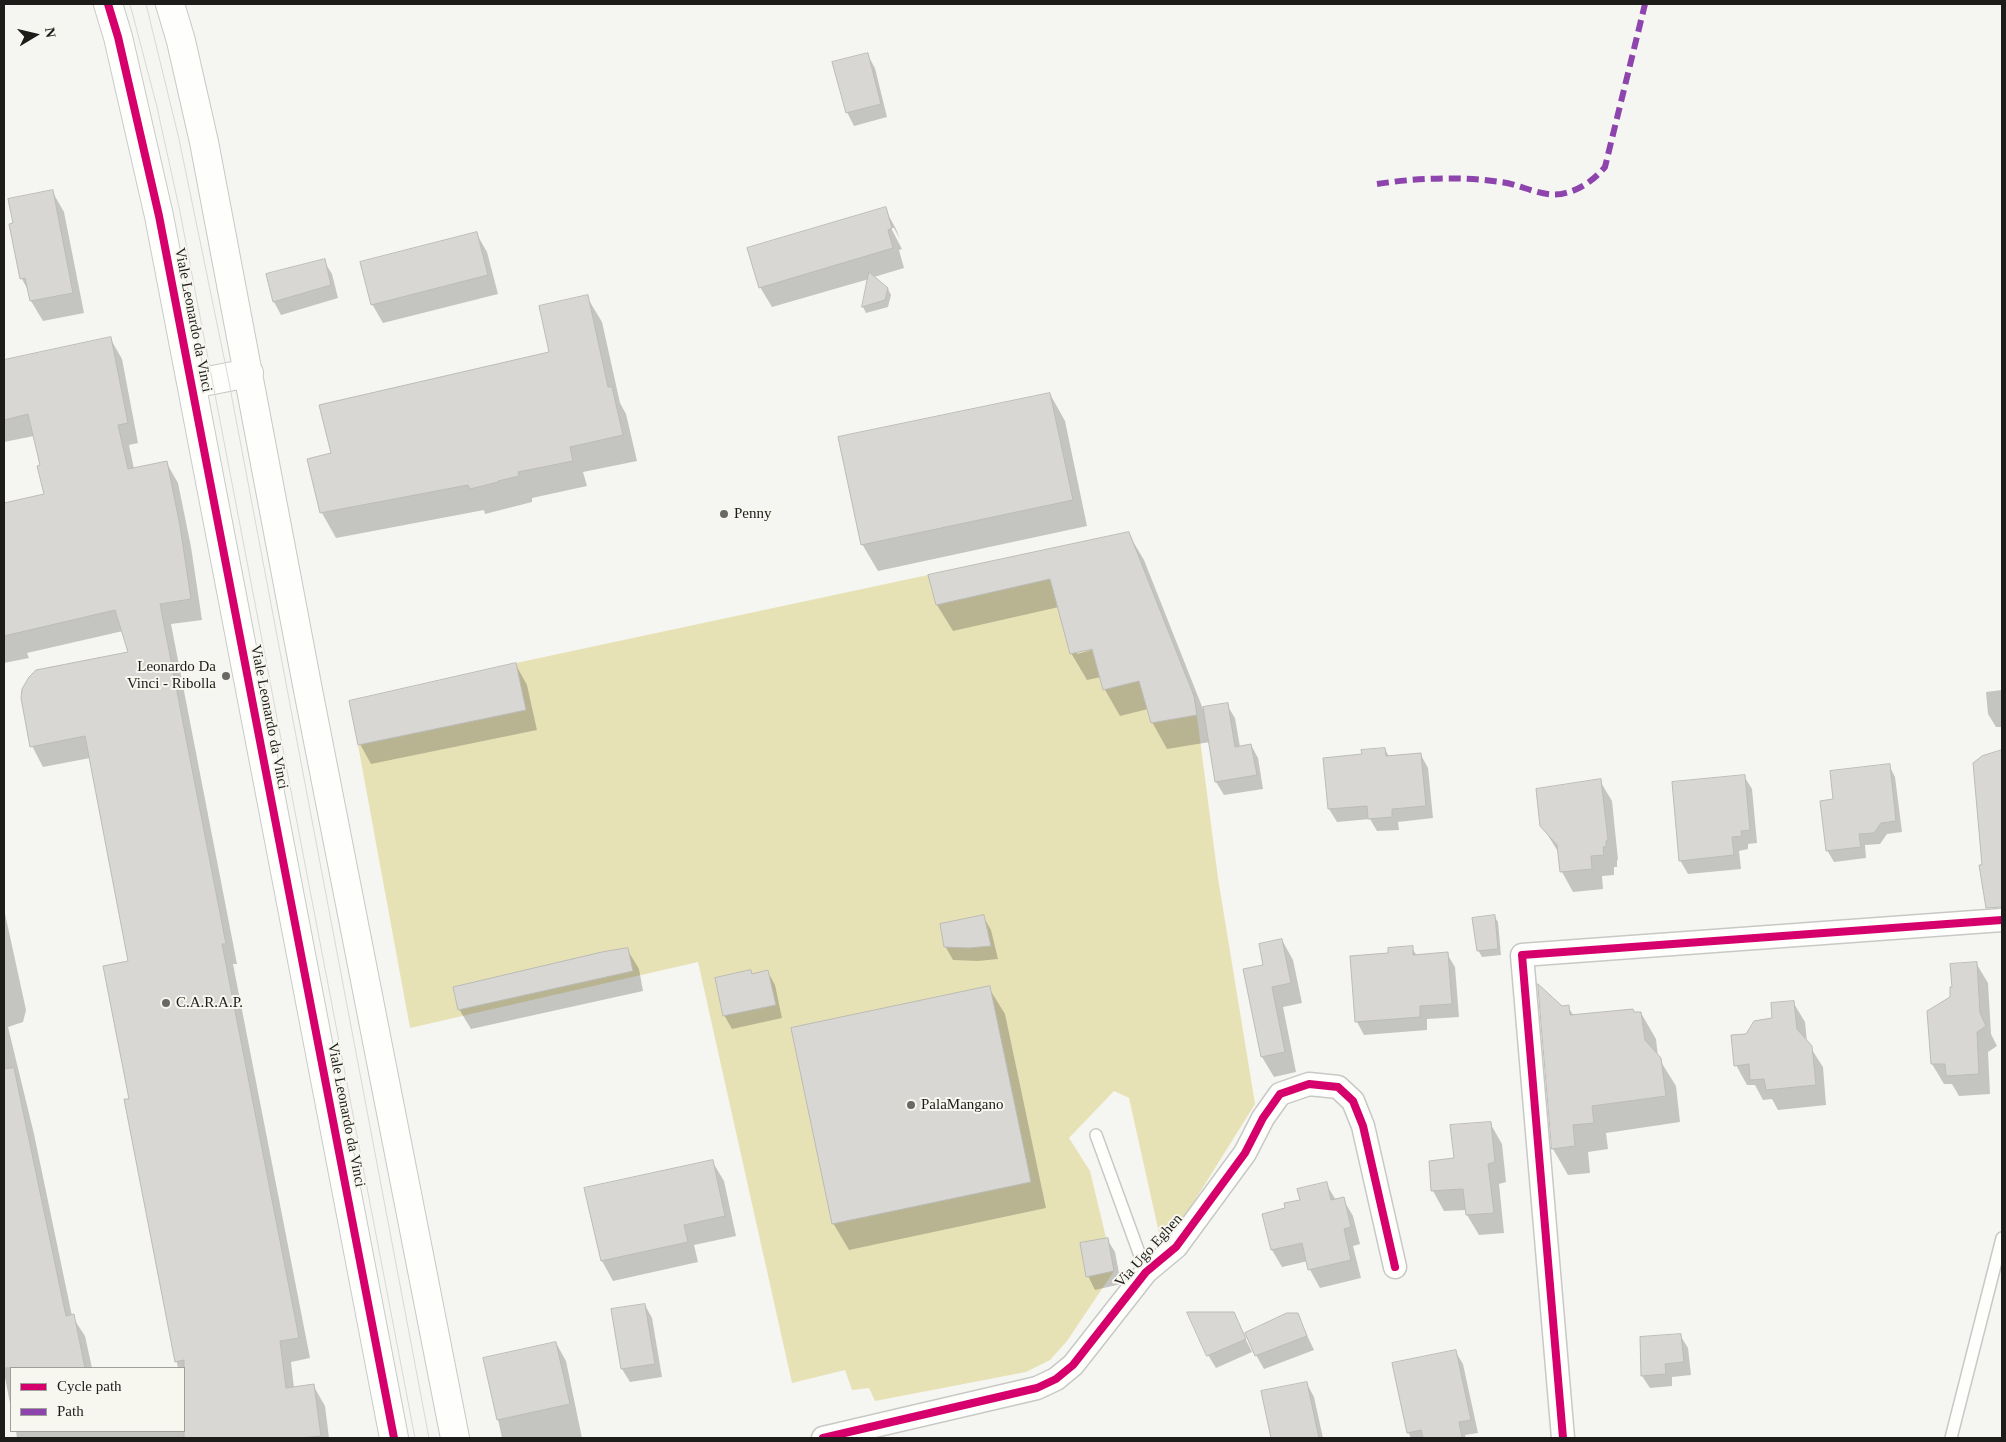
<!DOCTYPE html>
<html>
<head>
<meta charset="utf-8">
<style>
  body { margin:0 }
  #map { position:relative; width:2006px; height:1442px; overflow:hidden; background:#f5f5f1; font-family:Georgia,serif }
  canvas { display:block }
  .frame { position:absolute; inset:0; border:5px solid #1d1c1a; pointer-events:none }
  .legend { position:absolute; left:10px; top:1367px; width:175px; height:65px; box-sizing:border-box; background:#f7f7ef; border:1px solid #a09f9a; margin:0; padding:6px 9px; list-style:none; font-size:15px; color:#1d1c1a }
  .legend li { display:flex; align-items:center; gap:10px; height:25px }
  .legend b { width:25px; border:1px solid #a09f9a }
  .north { position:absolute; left:10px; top:10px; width:50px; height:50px; -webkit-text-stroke:4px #f7f7ef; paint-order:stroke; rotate:81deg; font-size:14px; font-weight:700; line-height:20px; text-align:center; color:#1d1c1a }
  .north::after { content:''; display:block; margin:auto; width:18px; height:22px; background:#1d1c1a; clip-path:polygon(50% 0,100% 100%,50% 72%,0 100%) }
</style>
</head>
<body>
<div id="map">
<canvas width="2006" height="1442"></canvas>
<div class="frame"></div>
<ul class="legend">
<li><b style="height:6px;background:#d6006c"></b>Cycle path</li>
<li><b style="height:6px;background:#8e44ad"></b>Path</li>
</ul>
<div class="north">N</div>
</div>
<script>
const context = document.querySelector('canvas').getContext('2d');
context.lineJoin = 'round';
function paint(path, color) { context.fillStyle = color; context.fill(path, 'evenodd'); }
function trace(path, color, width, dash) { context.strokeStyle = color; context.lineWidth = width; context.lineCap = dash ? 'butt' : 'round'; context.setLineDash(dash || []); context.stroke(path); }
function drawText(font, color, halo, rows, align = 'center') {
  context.font = font + ' Georgia,serif'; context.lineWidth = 4; context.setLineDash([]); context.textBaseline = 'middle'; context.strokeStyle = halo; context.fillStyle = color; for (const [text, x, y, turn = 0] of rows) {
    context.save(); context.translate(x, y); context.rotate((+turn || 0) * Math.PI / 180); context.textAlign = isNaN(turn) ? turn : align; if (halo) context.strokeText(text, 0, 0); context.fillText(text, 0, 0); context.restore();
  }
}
paint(new Path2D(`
  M 1129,532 L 1189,694 L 1194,693 L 1218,878 L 1255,1104 L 1172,1237 L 1159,1233 L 1129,1098 L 1114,1091 L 1069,1138 L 1090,1171 L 1114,1271 L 1067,1341 L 1050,1360 L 1026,1372 L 875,1401 L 869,1388 L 852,1390 L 845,1370 L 792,1383 L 698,962 L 410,1028 L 358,745 L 526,710 L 516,663 Z`), '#e7e2b6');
paint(new Path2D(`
  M 867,54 L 875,68 L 887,117 L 854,126 L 847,112 Z
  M 52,191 L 64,212 L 84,313 L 43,321 L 31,301 L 29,292 L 22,279 L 15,224 Z
  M 885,209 L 896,229 L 900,239 L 894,228 L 891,228 L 902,249 L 899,250 L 904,268 L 874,277 L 888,289 L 891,295 L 888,307 L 866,313 L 863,307 L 869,279 L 772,307 L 760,287 Z
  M 476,233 L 487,252 L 498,294 L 383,323 L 372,304 Z
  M 324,261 L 332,274 L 338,298 L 281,315 L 274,302 Z
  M 587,297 L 602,322 L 620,403 L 626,414 L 637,461 L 583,472 L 587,486 L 532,498 L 532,502 L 485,514 L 484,510 L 336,538 L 322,513 L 308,460 L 333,454 L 551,353 Z
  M 110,338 L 122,359 L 138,443 L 129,445 L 134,469 L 166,462 L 178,483 L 191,547 L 202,620 L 171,624 L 237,964 L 233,964 L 310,1358 L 291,1362 L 294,1388 L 313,1385 L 325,1406 L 329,1438 L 17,1438 L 16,1431 L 184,1431 L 184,1368 L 178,1368 L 125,1100 L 130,1100 L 130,962 L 90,758 L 43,767 L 32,746 L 130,653 L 123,631 L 27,653 L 29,658 L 4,663 L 4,505 L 46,495 L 34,436 L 4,442 L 4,362 Z
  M 1050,394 L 1065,421 L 1087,526 L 878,571 L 862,544 Z
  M 1128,533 L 1144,560 L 1203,709 L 1227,705 L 1235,718 L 1240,747 L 1251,745 L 1258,758 L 1263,789 L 1224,795 L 1216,782 L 1210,742 L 1167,749 L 1152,722 L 1148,709 L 1120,716 L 1105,690 L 1101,677 L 1087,680 L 1071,653 L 1059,607 L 953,631 L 937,605 ZM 1098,646 L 1098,648 L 1077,654 L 1077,651 Z
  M 516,665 L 527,685 L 537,730 L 371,764 L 360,744 Z
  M 2002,690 L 2002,727 L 1996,727 L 1988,714 L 1986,692 Z
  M 1385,749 L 1389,757 L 1421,755 L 1428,768 L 1433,818 L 1398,822 L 1399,830 L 1377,831 L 1370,819 L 1337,822 L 1329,809 L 1325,759 L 1363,755 Z
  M 2002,752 L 2002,906 L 1994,907 L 1983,866 L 1982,758 Z
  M 1889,765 L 1895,777 L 1902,832 L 1887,834 L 1880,844 L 1865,845 L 1866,858 L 1834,862 L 1827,850 L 1834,801 Z
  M 1744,776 L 1752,789 L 1757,843 L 1748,844 L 1748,849 L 1739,851 L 1741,869 L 1688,874 L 1680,860 Z
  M 1600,781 L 1612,801 L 1618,860 L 1617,860 L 1617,867 L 1614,867 L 1614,875 L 1602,876 L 1603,889 L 1573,892 L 1562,872 L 1559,853 L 1542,826 Z
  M 4,909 L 26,1010 L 23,1022 L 8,1027 L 34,1134 L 72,1316 L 85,1336 L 92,1368 L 11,1368 L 11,1408 L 4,1373 Z
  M 983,916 L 991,930 L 998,959 L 978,961 L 953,960 L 945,946 Z
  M 1494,916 L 1498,922 L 1501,955 L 1482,957 L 1478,950 Z
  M 1282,940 L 1293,960 L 1302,1003 L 1283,1007 L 1296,1072 L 1274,1077 L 1262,1057 L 1244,970 L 1265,966 Z
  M 1412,948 L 1417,956 L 1447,954 L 1455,967 L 1459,1017 L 1427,1019 L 1427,1030 L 1364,1035 L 1357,1022 L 1389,954 Z
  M 627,949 L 639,969 L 643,991 L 471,1029 L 459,1009 Z
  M 1976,963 L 1988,983 L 1991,1034 L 1997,1046 L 1988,1052 L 1990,1094 L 1959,1096 L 1952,1084 L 1944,1084 L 1932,1064 L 1928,1011 L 1952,998 L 1953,988 Z
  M 751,971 L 752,975 L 768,972 L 775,985 L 782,1018 L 732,1029 L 724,1015 Z
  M 989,988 L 1005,1014 L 1046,1208 L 849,1250 L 833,1223 Z
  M 1793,1002 L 1805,1022 L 1807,1042 L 1823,1067 L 1826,1105 L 1778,1110 L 1772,1099 L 1763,1100 L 1755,1085 L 1747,1085 L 1736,1065 L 1747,1035 L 1774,1019 Z
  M 1562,1007 L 1568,1007 L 1574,1016 L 1641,1013 L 1656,1039 L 1658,1057 L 1676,1086 L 1680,1122 L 1606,1133 L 1608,1149 L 1588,1152 L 1590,1173 L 1568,1175 L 1553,1149 Z
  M 1490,1123 L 1502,1144 L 1506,1182 L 1499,1184 L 1504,1233 L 1479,1235 L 1467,1215 L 1466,1210 L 1444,1211 L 1433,1191 L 1430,1162 L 1456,1159 Z
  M 712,1161 L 724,1181 L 736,1236 L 694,1245 L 698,1262 L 613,1281 L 602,1261 L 586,1189 Z
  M 1326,1184 L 1336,1200 L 1343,1199 L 1353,1216 L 1360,1244 L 1353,1246 L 1361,1278 L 1320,1288 L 1310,1270 L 1308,1261 L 1282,1267 L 1272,1250 L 1287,1209 Z
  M 1107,1239 L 1115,1252 L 1121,1284 L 1095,1290 L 1088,1276 Z
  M 645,1305 L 652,1318 L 662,1377 L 630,1382 L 622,1369 L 612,1310 Z
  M 1233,1314 L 1252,1352 L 1216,1368 L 1208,1355 Z
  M 1297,1314 L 1314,1350 L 1264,1369 L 1256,1355 Z
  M 1680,1335 L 1688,1348 L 1691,1375 L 1672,1377 L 1672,1386 L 1650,1388 L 1642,1376 Z
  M 556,1343 L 566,1361 L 582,1438 L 502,1438 L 485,1359 Z
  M 1455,1351 L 1463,1364 L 1478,1433 L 1465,1435 L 1466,1438 L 1411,1438 L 1408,1432 Z
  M 1307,1384 L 1314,1397 L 1323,1438 L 1272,1438 L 1263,1392 Z`), '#0003');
const building = new Path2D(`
  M 868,53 L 881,104 L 846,113 L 832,62 Z
  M 53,190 L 73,293 L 30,301 L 25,278 L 20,279 L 9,224 L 13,223 L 8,199 Z
  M 886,207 L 892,228 L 888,230 L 893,248 L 759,288 L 747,248 Z
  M 477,232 L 488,275 L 371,305 L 360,262 Z
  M 325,259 L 331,285 L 273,302 L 266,274 Z
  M 869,272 L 888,288 L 885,300 L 862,307 Z
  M 588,295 L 608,387 L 612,387 L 623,435 L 570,447 L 573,461 L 518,472 L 519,476 L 498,481 L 498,482 L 470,489 L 468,485 L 320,513 L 307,459 L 331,453 L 319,405 L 549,352 L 539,306 Z
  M 111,337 L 128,423 L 118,425 L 128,469 L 167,461 L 180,526 L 191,599 L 160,604 L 226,944 L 222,944 L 299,1338 L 280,1341 L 286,1388 L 314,1384 L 321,1436 L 301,1438 L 184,1438 L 184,1360 L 175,1362 L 124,1099 L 129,1099 L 103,966 L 128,961 L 85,736 L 30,747 L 21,698 L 22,689 L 29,677 L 36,670 L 128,652 L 115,610 L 4,636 L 4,503 L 44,494 L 37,466 L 40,465 L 28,414 L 4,420 L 4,360 Z
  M 1050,393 L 1073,500 L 861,545 L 838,437 Z
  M 1129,532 L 1194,696 L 1197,715 L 1151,723 L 1139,681 L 1103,690 L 1092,649 L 1070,654 L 1050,579 L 936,605 L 928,575 Z
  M 516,663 L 526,710 L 358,745 L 349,701 Z
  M 1228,703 L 1235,747 L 1251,744 L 1257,775 L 1215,782 L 1203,707 Z
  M 1385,748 L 1386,756 L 1421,753 L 1426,806 L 1392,809 L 1392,817 L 1368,819 L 1367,806 L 1328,809 L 1323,758 L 1362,754 L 1361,750 Z
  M 2002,750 L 2002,907 L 1986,908 L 1979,865 L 1982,865 L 1973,763 L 1982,756 Z
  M 1890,764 L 1896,821 L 1881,823 L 1874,833 L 1859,834 L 1861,847 L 1826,851 L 1820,801 L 1833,799 L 1830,771 Z
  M 1745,775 L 1750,830 L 1741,831 L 1742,836 L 1732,837 L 1734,855 L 1679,861 L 1672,782 Z
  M 1601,779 L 1608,840 L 1606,841 L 1606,847 L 1603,847 L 1604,855 L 1591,856 L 1592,869 L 1560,872 L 1557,845 L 1540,826 L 1536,789 Z
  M 984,915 L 991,946 L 969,948 L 944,947 L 940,924 Z
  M 1495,915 L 1498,949 L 1477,951 L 1472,918 Z
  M 1282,939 L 1291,983 L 1272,987 L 1285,1052 L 1261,1057 L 1243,969 L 1263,965 L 1259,944 Z
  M 1413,946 L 1413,955 L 1448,952 L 1452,1004 L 1420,1006 L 1420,1017 L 1355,1022 L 1350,956 L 1388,953 L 1388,948 Z
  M 628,948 L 633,971 L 458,1010 L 453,987 L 602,952 Z
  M 1977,962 L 1980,1013 L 1986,1026 L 1977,1032 L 1979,1074 L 1946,1076 L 1945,1064 L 1931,1064 L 1927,1011 L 1950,997 L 1950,987 L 1952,987 L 1950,964 Z
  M 751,970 L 752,974 L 768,970 L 776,1005 L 723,1016 L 715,978 Z
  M 1538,984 L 1562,1006 L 1569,1005 L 1570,1015 L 1633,1009 L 1634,1012 L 1641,1012 L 1645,1040 L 1661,1058 L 1666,1096 L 1592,1106 L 1594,1123 L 1573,1125 L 1575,1146 L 1552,1149 Z
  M 990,986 L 1031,1182 L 832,1224 L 791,1028 Z
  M 1794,1001 L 1797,1029 L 1812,1046 L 1816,1085 L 1766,1090 L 1764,1079 L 1750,1080 L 1749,1064 L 1734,1066 L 1731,1035 L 1746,1034 L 1754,1021 L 1772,1018 L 1771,1003 Z
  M 14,1068 L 66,1316 L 74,1314 L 85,1368 L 4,1368 L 4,1069 Z
  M 1491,1122 L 1495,1162 L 1488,1164 L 1494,1213 L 1466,1215 L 1463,1189 L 1431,1191 L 1429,1161 L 1454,1158 L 1450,1125 Z
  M 713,1160 L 725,1216 L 684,1225 L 688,1242 L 601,1261 L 584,1188 Z
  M 1327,1182 L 1331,1200 L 1344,1197 L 1351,1227 L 1344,1229 L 1351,1260 L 1308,1270 L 1302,1243 L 1271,1250 L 1262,1214 L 1285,1208 L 1284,1203 L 1300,1200 L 1297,1189 Z
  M 1108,1238 L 1114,1271 L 1086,1277 L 1080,1243 Z
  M 645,1304 L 655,1364 L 621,1369 L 611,1309 Z
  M 1187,1312 L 1234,1312 L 1246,1339 L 1207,1356 Z
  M 1287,1313 L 1298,1313 L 1307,1336 L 1255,1356 L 1245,1333 Z
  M 1681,1334 L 1684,1362 L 1665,1364 L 1666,1374 L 1641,1376 L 1640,1337 Z
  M 556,1342 L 570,1404 L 497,1420 L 483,1358 Z
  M 1456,1350 L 1471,1420 L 1459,1422 L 1462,1438 L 1423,1438 L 1421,1430 L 1407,1433 L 1392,1363 Z
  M 1307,1382 L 1319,1438 L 1271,1438 L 1261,1391 Z`);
paint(building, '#d8d7d4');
trace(building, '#bbbbb7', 1);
const service = new Path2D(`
  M 1096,1135 L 1146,1272
  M 1951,1438 L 2002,1238`);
const minor = new Path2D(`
  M 823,1438 L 1037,1388 L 1056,1379 L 1073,1365 L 1146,1272 L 1176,1247 L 1245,1153 L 1263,1118 L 1280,1094 L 1309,1084 L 1338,1087 L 1353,1101 L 1363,1126 L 1395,1267
  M 1563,1438 L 1522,955 L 2002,920`);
const tertiary = new Path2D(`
  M 108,4 L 118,37 L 159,216 L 394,1438
  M 170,4 L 181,41 L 204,142 L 308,690 L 455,1438
  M 192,384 L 249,373`);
trace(service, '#c8c8c5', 14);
trace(minor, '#c8c8c5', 25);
trace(tertiary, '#c8c8c5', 30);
trace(service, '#fefefd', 11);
trace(minor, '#fefefd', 22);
trace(tertiary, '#fefefd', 28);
trace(new Path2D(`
  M 130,4 L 157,107 L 180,212 L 415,1438
  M 146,4 L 179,139 L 228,377 L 429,1438`), '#d8d8d7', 1);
trace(new Path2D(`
  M 1377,184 C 1417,178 1460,176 1500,182 C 1520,184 1540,197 1561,194 C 1579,191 1594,180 1605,167 L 1645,4`), '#8e44ad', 6, [12, 6]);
trace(new Path2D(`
  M 108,4 L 118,37 L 159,216 L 394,1438
  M 823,1438 L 1037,1388 L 1056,1379 L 1073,1365 L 1146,1272 L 1176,1247 L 1245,1153 L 1263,1118 L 1280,1094 L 1309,1084 L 1338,1087 L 1353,1101 L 1363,1126 L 1395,1267
  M 1563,1438 L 1522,955 L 2002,920`), '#d6006c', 8);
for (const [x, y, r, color] of [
  [724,514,5,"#696865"],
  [226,676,5,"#696865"],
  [166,1003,5,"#696865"],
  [911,1105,5,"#696865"]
]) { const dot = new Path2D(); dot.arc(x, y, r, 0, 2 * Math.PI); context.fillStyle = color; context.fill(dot); trace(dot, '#f7f7ef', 2); }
drawText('15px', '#1d1c1a', '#f7f7ef', [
  ["Viale Leonardo da Vinci",193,320,79],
  ["Viale Leonardo da Vinci",269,717,79],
  ["Viale Leonardo da Vinci",346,1115,79],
  ["Via Ugo Eghen",1149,1251,-48]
]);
drawText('15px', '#1d1c1a', '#f7f7ef', [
  ["Penny",734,514],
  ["Leonardo Da",216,667,"right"],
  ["Vinci - Ribolla",216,684,"right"],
  ["C.A.R.A.P.",176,1003],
  ["PalaMangano",921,1105]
], 'left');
</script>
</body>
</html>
